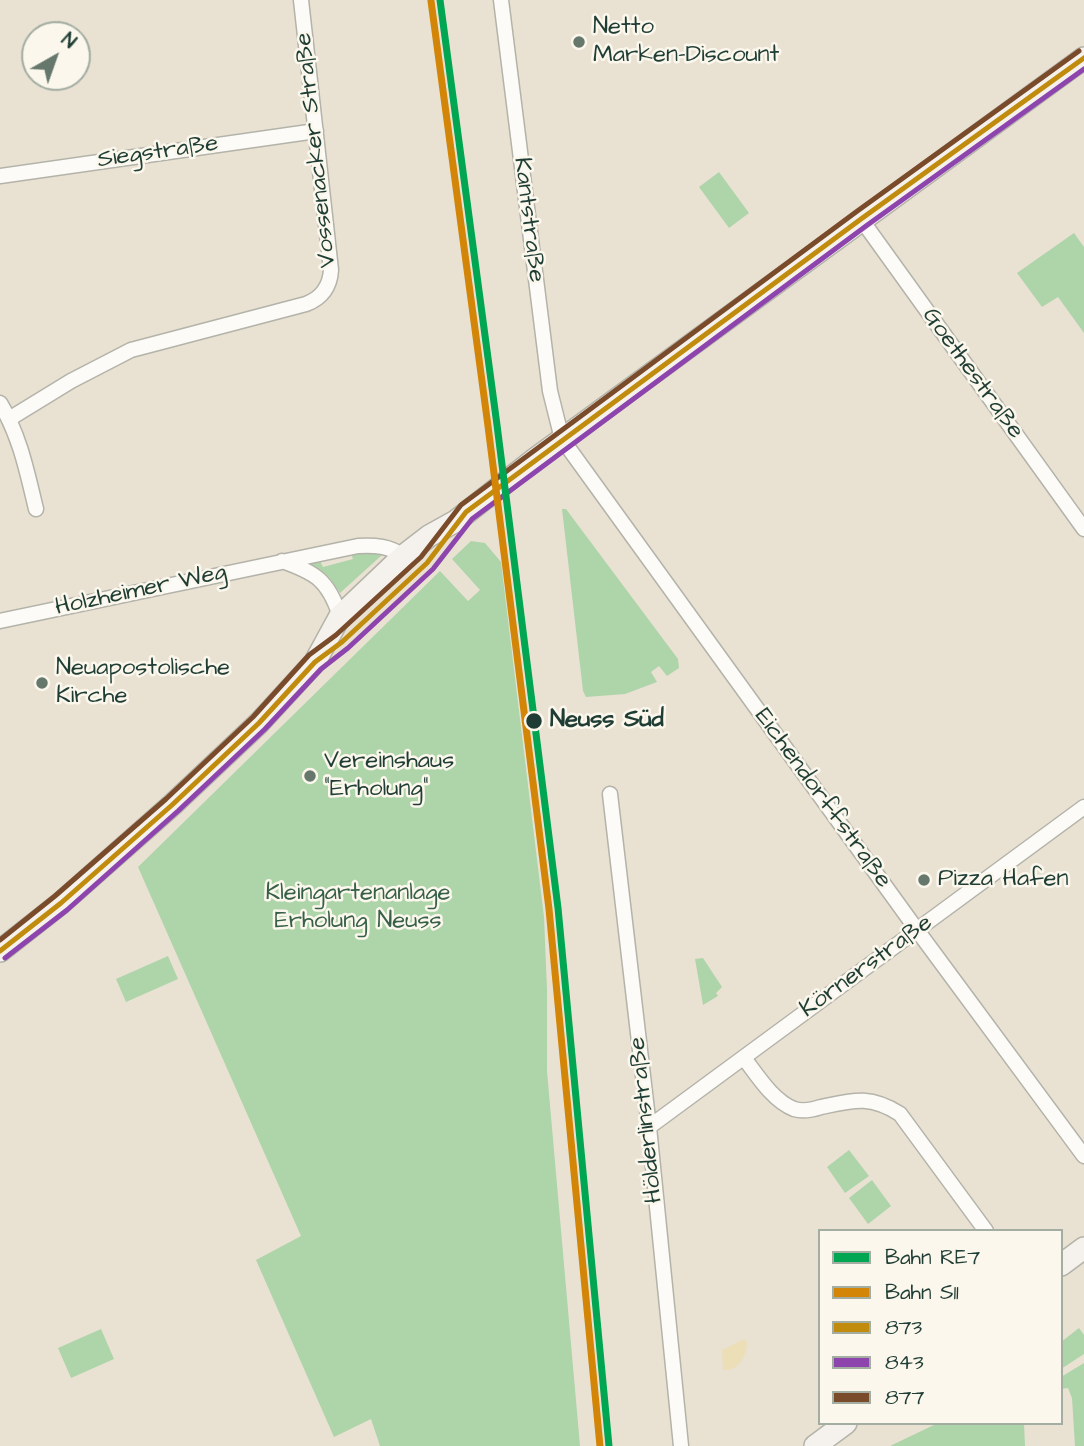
<!DOCTYPE html>
<html>
<head>
<meta charset="utf-8">
<style>
  body { margin:0 }
  #map { position:relative; width:1084px; height:1446px; overflow:hidden; background:#e9e2d3; font-family:"Architects Daughter",sans-serif }
  canvas { display:block }
  .legend { position:absolute; left:818px; top:1229px; width:245px; height:196px; box-sizing:border-box; background:#fbf7ec; border:2px solid #a3ada2; margin:0; padding:9px 12px; list-style:none; font-size:21px; color:#1f3d34 }
  .legend li { display:flex; align-items:center; gap:14px; height:35px }
  .legend b { width:35px; border:2px solid #a3ada2 }
  .north { position:absolute; left:21px; top:21px; width:70px; height:70px; box-sizing:border-box; background:#fbf7ec; border:2px solid #a3ada2; border-radius:50%; rotate:40deg; font-size:19px; font-weight:700; line-height:28px; text-align:center; color:#1f3d34 }
  .north::after { content:''; display:block; margin:auto; width:24px; height:32px; background:#66776c; clip-path:polygon(50% 0,100% 100%,50% 72%,0 100%) }
</style>
</head>
<body>
<div id="map">
<canvas width="1084" height="1446"></canvas>
<ul class="legend">
<li><b style="height:9px;background:#00a651"></b>Bahn RE7</li>
<li><b style="height:9px;background:#d38508"></b>Bahn S11</li>
<li><b style="height:9px;background:#c18c0d"></b>873</li>
<li><b style="height:9px;background:#8e44ad"></b>843</li>
<li><b style="height:9px;background:#7a4b2a"></b>877</li>
</ul>
<div class="north">N</div>
</div>
<script>
const context = document.querySelector('canvas').getContext('2d');
context.lineJoin = 'round';
function paint(path, color) { context.fillStyle = color; context.fill(path, 'evenodd'); }
function trace(path, color, width, dash) { context.strokeStyle = color; context.lineWidth = width; context.lineCap = dash ? 'butt' : 'round'; context.setLineDash(dash || []); context.stroke(path); }
function drawText(font, color, halo, rows, align = 'center') {
  context.font = font + ' "Architects Daughter",sans-serif'; context.lineWidth = 5; context.setLineDash([]); context.textBaseline = 'middle'; context.strokeStyle = halo; context.fillStyle = color; for (const [text, x, y, turn = 0] of rows) {
    context.save(); context.translate(x, y); context.rotate((+turn || 0) * Math.PI / 180); context.textAlign = isNaN(turn) ? turn : align; if (halo) context.strokeText(text, 0, 0); context.fillText(text, 0, 0); context.restore();
  }
}
paint(new Path2D(`
  M 719,172 L 749,213 L 729,228 L 699,187 Z
  M 1074,233 L 1084,247 L 1084,333 L 1058,297 L 1042,307 L 1017,273 Z
  M 562,509 L 566,509 L 678,659 L 679,668 L 667,676 L 659,666 L 651,672 L 657,682 L 625,694 L 586,697 L 583,691 Z
  M 471,541 L 485,543 L 501,562 L 544,917 L 547,990 L 547,1071 L 580,1446 L 380,1446 L 371,1419 L 334,1437 L 256,1260 L 301,1236 L 138,867 L 440,571 L 468,601 L 480,590 L 452,559 Z
  M 371,551 L 381,552 L 382,555 L 340,593 L 329,577 L 307,563 L 320,561 L 323,567 L 353,559 L 351,553 Z
  M 168,956 L 178,979 L 126,1002 L 116,979 Z
  M 703,958 L 722,987 L 716,993 L 718,996 L 703,1005 L 695,959 Z
  M 849,1150 L 869,1176 L 845,1193 L 827,1167 Z
  M 872,1180 L 891,1206 L 868,1224 L 849,1198 Z
  M 1079,1328 L 1084,1335 L 1084,1354 L 1061,1369 L 1061,1342 Z
  M 101,1329 L 114,1359 L 71,1378 L 58,1348 Z
  M 1084,1363 L 1084,1446 L 1075,1446 L 1072,1398 L 1068,1388 L 1061,1389 L 1061,1377 Z
  M 938,1423 L 1024,1423 L 1025,1446 L 890,1446 Z`), '#aed4a9');
paint(new Path2D(`
  M 745,1339 L 747,1343 C 746,1357 739,1371 723,1370 L 722,1350 Z`), '#ecdeb6');
const minor = new Path2D(`
  M 501,0 L 550,391 L 562,439 L 917,930 L 1084,1156
  M 0,176 L 316,131
  M 861,219 L 1084,529
  M 0,403 C 20,436 27,472 36,509
  M 9,419 L 71,381 L 131,350 L 306,304 C 322,298 330,286 331,270 L 301,0
  M 282,561 C 316,573 328,580 340,616
  M 0,621 L 358,546 C 375,545 390,546 403,556
  M 610,794 L 649,1127 L 681,1446
  M 744,1058 C 757,1075 773,1101 794,1109 C 803,1112 812,1110 821,1107 C 854,1100 870,1095 900,1114 L 986,1231
  M 649,1127 L 1084,807`);
const secondary = new Path2D(`
  M 0,951 L 61,903 L 172,805 L 259,723 L 315,662 L 340,616 L 403,556 L 429,536 L 456,521 L 535,459 L 1084,58
  M 1061,1265 L 1084,1248
  M 815,1446 L 846,1423`);
trace(minor, '#b4b3a9', 17);
trace(secondary, '#b4b3a9', 24);
trace(minor, '#fcfbf8', 14);
trace(secondary, '#f5f2ed', 21);
trace(new Path2D(`
  M 0,951 L 61,903 L 172,805 L 259,723 L 315,662 L 342,642 L 427,563 L 466,512 L 861,219 L 1084,58`), '#c18c0d', 5);
trace(new Path2D(`
  M 5,958 L 67,910 L 178,811 L 265,729 L 321,669 L 348,648 L 433,569 L 472,519 L 866,226 L 1084,69`), '#8e44ad', 5);
trace(new Path2D(`
  M 0,940 L 55,896 L 166,799 L 253,717 L 309,655 L 336,635 L 421,557 L 461,505 L 856,212 L 1079,51`), '#7a4b2a', 5);
trace(new Path2D(`
  M 440,0 L 497,425 L 558,908 L 609,1446`), '#00a651', 7);
trace(new Path2D(`
  M 431,1 L 488,426 L 549,909 L 600,1446`), '#d38508', 7);
for (const [x, y, r, color] of [
  [579,42,7,"#66776c"],
  [42,683,7,"#66776c"],
  [534,721,9,"#1f3d34"],
  [310,776,7,"#66776c"],
  [924,880,7,"#66776c"]
]) { const dot = new Path2D(); dot.arc(x, y, r, 0, 2 * Math.PI); context.fillStyle = color; context.fill(dot); trace(dot, '#fbf7ec', 2.5); }
drawText('24px', '#1f3d34', '#fbf7ec', [
  ["Netto",593,28],
  ["Marken-Discount",593,56],
  ["Neuapostolische",56,669],
  ["Kirche",56,697],
  ["Vereinshaus",324,762],
  ["\"Erholung\"",324,790],
  ["Pizza Hafen",938,880]
], 'left');
drawText('24px', '#1f3d34', '#fbf7ec', [
  ["Vossenacker Straße",317,150,-96],
  ["Siegstraße",158,153,-8],
  ["Kantstraße",528,220,83],
  ["Goethestraße",972,374,54],
  ["Holzheimer Weg",141,591,-12],
  ["Eichendorffstraße",822,799,54],
  ["Körnerstraße",867,967,-36],
  ["Hölderlinstraße",647,1120,-96]
]);
drawText('bold 24px', '#1f3d34', '#fbf7ec', [
  ["Neuss Süd",550,721]
], 'left');
drawText('24px', '#376049', '#fbf7ec', [
  ["Kleingartenanlage",358,894],
  ["Erholung Neuss",358,922]
]);
</script>
</body>
</html>
